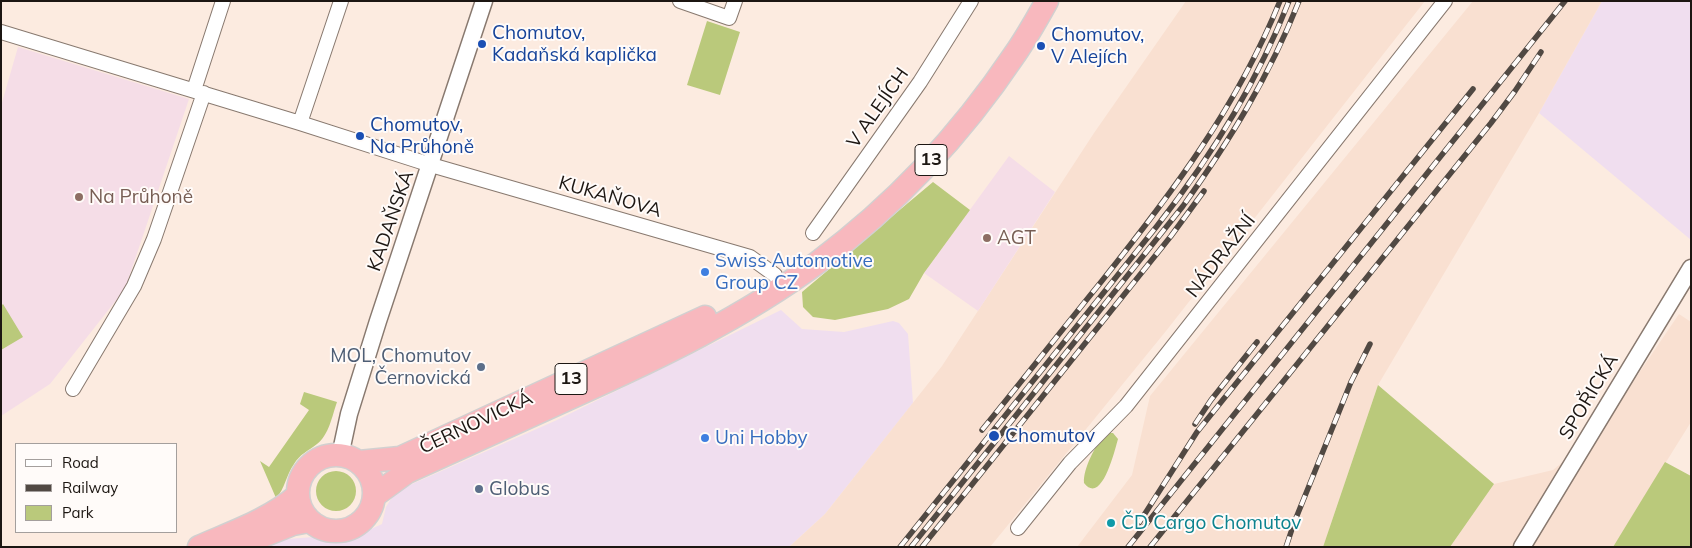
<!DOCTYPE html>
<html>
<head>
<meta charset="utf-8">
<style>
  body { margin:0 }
  #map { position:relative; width:1692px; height:548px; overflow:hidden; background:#fcebe0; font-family:Mulish,sans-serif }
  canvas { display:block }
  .frame { position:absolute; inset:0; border:2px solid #1c1612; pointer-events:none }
  .legend { position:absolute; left:15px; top:443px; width:162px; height:90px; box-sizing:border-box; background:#fffbf9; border:1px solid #a49f9d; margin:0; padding:6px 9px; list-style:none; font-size:15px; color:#1c1612 }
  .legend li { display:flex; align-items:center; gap:10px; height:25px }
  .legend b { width:25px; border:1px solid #a49f9d }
</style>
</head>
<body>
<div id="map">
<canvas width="1692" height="548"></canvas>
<div class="frame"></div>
<ul class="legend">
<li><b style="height:6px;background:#fff"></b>Road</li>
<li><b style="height:6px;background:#514943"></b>Railway</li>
<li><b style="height:14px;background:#bac97b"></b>Park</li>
</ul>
</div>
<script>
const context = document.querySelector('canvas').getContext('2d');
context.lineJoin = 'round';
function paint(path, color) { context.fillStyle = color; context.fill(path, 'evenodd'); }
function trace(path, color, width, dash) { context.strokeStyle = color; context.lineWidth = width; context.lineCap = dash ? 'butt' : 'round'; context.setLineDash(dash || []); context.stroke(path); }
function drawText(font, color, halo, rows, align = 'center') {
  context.font = font + ' Mulish,sans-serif'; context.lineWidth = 4; context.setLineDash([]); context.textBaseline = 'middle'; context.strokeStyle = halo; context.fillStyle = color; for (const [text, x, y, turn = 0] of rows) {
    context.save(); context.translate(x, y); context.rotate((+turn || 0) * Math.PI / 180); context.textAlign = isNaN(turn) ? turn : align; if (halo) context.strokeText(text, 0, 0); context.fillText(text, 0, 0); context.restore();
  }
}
paint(new Path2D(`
  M 1602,1 L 1691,1 L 1691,240 L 1539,113 Z
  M 781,310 L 802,329 L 844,332 L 893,321 L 899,323 L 908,334 L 913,403 L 825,514 L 789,547 L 259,547 L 274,540 L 314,537 L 341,543 L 382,524 L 386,507 L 391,499 L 397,492 L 412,484 L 557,420 Z`), '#f0deef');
paint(new Path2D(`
  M 1186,1 L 1425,1 L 1166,331 L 990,547 L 789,547 L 825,514 L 942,366 L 1094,133 Z
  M 1473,1 L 1602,1 L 1539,113 L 1378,385 L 1323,547 L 1077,547 L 1132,475 L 1150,396 Z
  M 1679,314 L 1691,322 L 1691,422 L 1613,547 L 1450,547 L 1494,484 L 1553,470 L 1599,432 Z`), '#f9e0d1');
paint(new Path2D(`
  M 18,47 L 189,99 L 125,289 L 50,384 L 1,416 L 1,106 Z
  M 1009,156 L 1055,192 L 978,311 L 924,273 Z`), '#f5dde7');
paint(new Path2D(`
  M 707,21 L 740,32 L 720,95 L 687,85 Z
  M 933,182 L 970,210 L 924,273 L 909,299 L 888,309 L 835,320 L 813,317 L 803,307 L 802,292 Z
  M 3,304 L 23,337 L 1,350 L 1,306 Z
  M 1378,385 L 1494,484 L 1450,547 L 1323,547 Z
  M 304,392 L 337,402 C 332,416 329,435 317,444 C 308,451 300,454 294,464 C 286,475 285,489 276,498 L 260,461 L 269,467 L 309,410 L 300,404 Z
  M 1105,433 L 1113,433 L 1118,439 C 1115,449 1102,506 1084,483 C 1083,468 1096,445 1105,433 Z
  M 1665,462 L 1691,476 L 1691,547 L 1613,547 Z
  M316 491a20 20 0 1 1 40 0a20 20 0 1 1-40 0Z`), '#bac97b');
const minor = new Path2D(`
  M 680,1 L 729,18 L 735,1
  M 1,32 L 300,123 L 431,165 L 750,257 L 775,275
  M 194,90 L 223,1
  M 300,123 L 341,1
  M 813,233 L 920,82 L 971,1
  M 73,389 L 134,286 L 154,239 L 204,93
  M 1018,528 L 1070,463 L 1126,406 L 1445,1`);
const tertiary = new Path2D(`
  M 340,456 L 349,414 L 378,321 L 484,1
  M 1522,547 L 1691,268`);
const trunk = new Path2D(`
  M298 493a38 38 0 1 1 76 0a38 38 0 1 1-76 0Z
  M 359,462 L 400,458 L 705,317
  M 374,496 L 407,472 C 463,447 518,421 574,396 C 659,358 742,318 817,263 C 894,206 962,133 1015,54 C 1027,37 1037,19 1047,1
  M 240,545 L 293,524 L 309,521
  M 199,547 C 233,532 269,520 298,495`);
trace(minor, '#88796f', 16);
trace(tertiary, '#88796f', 19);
trace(trunk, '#d2d0d0', 25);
trace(minor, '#fff', 14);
trace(tertiary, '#fff', 16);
trace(trunk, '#f8b8be', 22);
const rail = new Path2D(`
  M 1195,424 L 1211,400 L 1257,342
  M 982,430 C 1022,381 1061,331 1101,282 C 1172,193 1237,107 1280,1
  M 1139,523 L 1197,432 L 1473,89
  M 900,547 L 1157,226 C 1211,157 1257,83 1289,1
  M 911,547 L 1183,206 C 1230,140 1269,77 1299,1
  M 922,547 L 1171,236 L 1204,191
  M 1128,547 L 1565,1
  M 1150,547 L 1491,123 L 1515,91 L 1541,52
  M 1286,547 L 1294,523 L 1351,382 L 1370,344`);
trace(rail, '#514943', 5.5);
trace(rail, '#fffbf9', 4, [11]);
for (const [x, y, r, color] of [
  [482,44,5,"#1a4fb4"],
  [1041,46,5,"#1a4fb4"],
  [360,136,5,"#1a4fb4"],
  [79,197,5,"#8d6e63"],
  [987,238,5,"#8d6e63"],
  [705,272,5,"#3f7fe0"],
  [481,367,5,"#5c6f8a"],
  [994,436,6,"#1a4fb4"],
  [705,438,5,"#3f7fe0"],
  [479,489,5,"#5c6f8a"],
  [1111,523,5,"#0f9aa8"]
]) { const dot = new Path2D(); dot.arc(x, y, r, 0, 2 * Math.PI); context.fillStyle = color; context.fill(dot); trace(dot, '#fffbf9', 2); }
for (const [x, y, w] of [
  [931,160,32],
  [571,379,32]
]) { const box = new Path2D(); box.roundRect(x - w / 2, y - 15.5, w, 31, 4); context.fillStyle = '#fffbf9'; context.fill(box); trace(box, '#1c1612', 1); }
drawText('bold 18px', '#1c1612', null, [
  ["13",931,160],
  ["13",571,379]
]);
drawText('19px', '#164399', '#fffbf9', [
  ["Chomutov,",492,33],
  ["Kadaňská kaplička",492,55],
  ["Chomutov,",1051,35],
  ["V Alejích",1051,57],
  ["Chomutov,",370,125],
  ["Na Průhoně",370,147],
  ["Chomutov",1005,436]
], 'left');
drawText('19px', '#1c1612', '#fffbf9', [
  ["V ALEJÍCH",878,108,-55],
  ["KUKAŇOVA",610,197,16],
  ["KADAŇSKÁ",391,221,-71],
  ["NÁDRAŽNÍ",1221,256,-52],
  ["SPOŘICKÁ",1589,397,-59],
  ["ČERNOVICKÁ",476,423,-25]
]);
drawText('19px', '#785e54', '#fffbf9', [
  ["Na Průhoně",89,197],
  ["AGT",997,238]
], 'left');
drawText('19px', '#366cbe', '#fffbf9', [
  ["Swiss Automotive",715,261],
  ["Group CZ",715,283],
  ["Uni Hobby",715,438]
], 'left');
drawText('19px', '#4e5e75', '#fffbf9', [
  ["MOL, Chomutov",471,356],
  ["Černovická",471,378],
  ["Globus",489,489,"left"]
], 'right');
drawText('19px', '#0d838f', '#fffbf9', [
  ["ČD Cargo Chomutov",1121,523]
], 'left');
</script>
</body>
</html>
